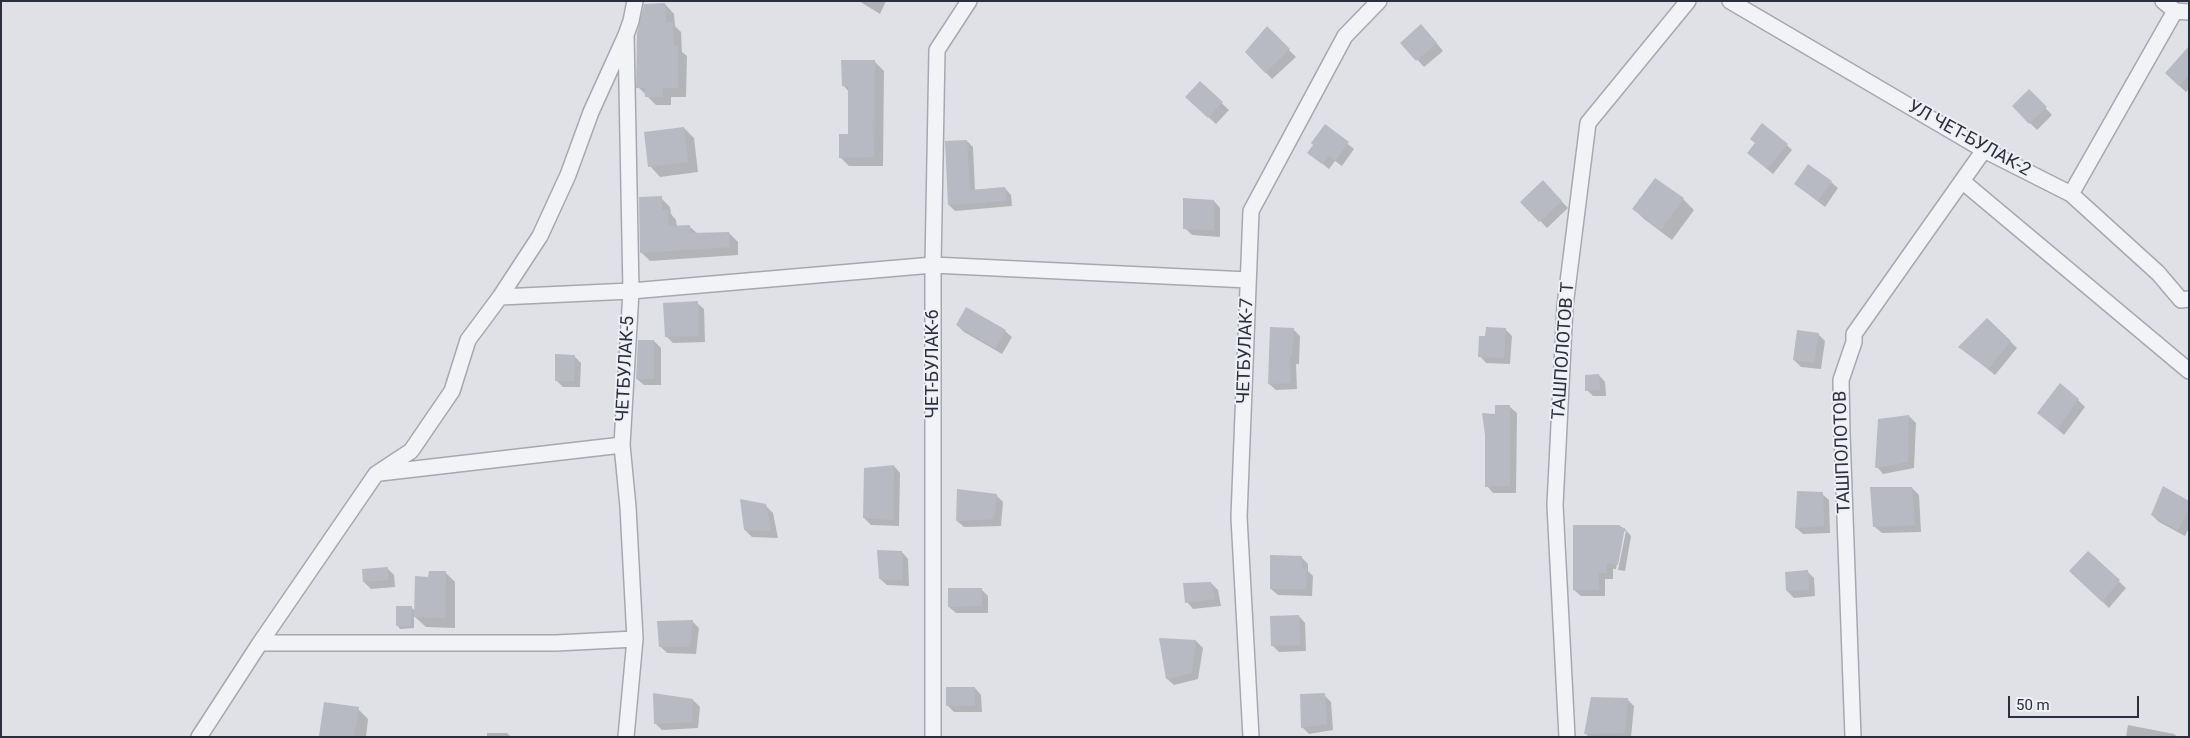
<!DOCTYPE html>
<html>
<head>
<meta charset="utf-8">
<style>
  body { margin:0 }
  #map { position:relative; width:2190px; height:738px; overflow:hidden; background:#e0e1e7; font-family:Roboto,sans-serif }
  canvas { display:block }
  .frame { position:absolute; inset:0; border:2px solid #2a2e3d; pointer-events:none }
  .scale { position:absolute; left:2008px; top:696px; width:131px; height:22px; box-sizing:border-box; border:2px solid #2a2e3d; border-top:0; padding-left:6px; font-size:15px; line-height:18px; white-space:nowrap; color:#2a2e3d; -webkit-text-stroke:4px #eff0f5; paint-order:stroke }
</style>
</head>
<body>
<div id="map">
<canvas width="2190" height="738"></canvas>
<div class="frame"></div>
<div class="scale">50 m</div>
</div>
<script>
const context = document.querySelector('canvas').getContext('2d');
context.lineJoin = 'round';
function paint(path, color) { context.fillStyle = color; context.fill(path, 'evenodd'); }
function trace(path, color, width, dash) { context.strokeStyle = color; context.lineWidth = width; context.lineCap = dash ? 'butt' : 'round'; context.setLineDash(dash || []); context.stroke(path); }
function drawText(font, color, halo, rows, align = 'center') {
  context.font = font + ' Roboto,sans-serif'; context.lineWidth = 4; context.setLineDash([]); context.textBaseline = 'middle'; context.strokeStyle = halo; context.fillStyle = color; for (const [text, x, y, turn = 0] of rows) {
    context.save(); context.translate(x, y); context.rotate((+turn || 0) * Math.PI / 180); context.textAlign = isNaN(turn) ? turn : align; if (halo) context.strokeText(text, 0, 0); context.fillText(text, 0, 0); context.restore();
  }
}
paint(new Path2D(`
  M 859,1 L 886,1 L 880,14 Z
  M 665,4 L 674,14 L 675,26 L 681,32 L 682,52 L 687,56 L 686,97 L 671,97 L 671,105 L 656,105 L 638,87 Z
  M 1267,28 L 1296,57 L 1272,79 L 1246,52 Z
  M 1428,33 L 1443,51 L 1424,67 L 1402,43 Z
  M 2189,48 L 2189,89 L 2186,92 L 2173,80 Z
  M 875,62 L 884,71 L 883,166 L 849,166 L 840,157 L 849,135 L 849,92 L 843,85 Z
  M 1200,83 L 1229,110 L 1216,124 L 1193,103 Z
  M 2029,91 L 2052,115 L 2037,130 L 2013,106 Z
  M 1325,126 L 1354,149 L 1342,166 L 1335,161 L 1329,169 L 1309,153 Z
  M 684,128 L 694,138 L 698,172 L 660,177 L 650,166 Z
  M 967,141 L 973,147 L 975,191 L 1005,188 L 1011,195 L 1012,206 L 955,211 L 949,205 Z
  M 1787,145 L 1792,150 L 1773,174 L 1754,158 Z
  M 1656,179 L 1683,199 L 1694,210 L 1672,240 L 1644,219 L 1634,209 Z
  M 1543,182 L 1568,208 L 1547,228 L 1522,202 Z
  M 1831,182 L 1838,188 L 1825,207 L 1795,184 Z
  M 661,198 L 670,207 L 671,214 L 676,220 L 677,227 L 689,226 L 698,234 L 729,233 L 738,242 L 738,255 L 650,261 L 641,252 Z
  M 1214,201 L 1220,208 L 1220,237 L 1192,235 L 1185,228 Z
  M 697,303 L 704,309 L 705,342 L 673,343 L 666,336 Z
  M 1987,319 L 2017,348 L 1995,375 L 1960,347 Z
  M 957,325 L 1005,331 L 1012,337 L 1002,354 L 964,332 Z
  M 1293,329 L 1300,336 L 1299,364 L 1296,364 L 1297,389 L 1276,390 L 1269,384 Z
  M 1505,329 L 1512,336 L 1510,364 L 1486,363 L 1480,356 Z
  M 1818,334 L 1825,341 L 1821,369 L 1801,367 L 1794,360 Z
  M 654,341 L 661,348 L 661,385 L 644,385 L 637,379 Z
  M 574,356 L 581,363 L 580,387 L 563,387 L 556,380 Z
  M 1599,375 L 1605,382 L 1606,396 L 1593,396 L 1587,390 Z
  M 2078,400 L 2085,407 L 2064,435 L 2046,419 Z
  M 1510,407 L 1517,413 L 1516,493 L 1493,493 L 1487,486 L 1496,415 Z
  M 1909,416 L 1916,423 L 1914,468 L 1883,474 L 1877,467 Z
  M 894,466 L 900,473 L 899,526 L 871,525 L 864,518 Z
  M 1912,488 L 1919,495 L 1921,532 L 1882,533 L 1875,527 Z
  M 1822,494 L 1829,500 L 1830,533 L 1803,534 L 1796,528 Z
  M 996,495 L 1003,502 L 1001,526 L 964,527 L 957,521 Z
  M 2189,503 L 2189,528 L 2185,536 L 2159,522 L 2152,515 Z
  M 766,506 L 773,513 L 778,538 L 752,537 L 745,530 Z
  M 1620,526 L 1625,529 L 1631,536 L 1625,571 L 1618,570 L 1626,531 L 1623,531 L 1616,569 L 1613,569 L 1613,579 L 1605,579 L 1605,596 L 1581,596 L 1574,590 Z
  M 902,552 L 908,559 L 909,586 L 887,585 L 880,579 Z
  M 2088,553 L 2126,588 L 2109,608 L 2071,571 Z
  M 1301,557 L 1308,564 L 1308,571 L 1313,576 L 1312,596 L 1278,595 L 1271,589 Z
  M 387,568 L 394,575 L 395,587 L 371,589 L 364,582 Z
  M 1807,571 L 1814,578 L 1815,596 L 1794,598 L 1787,591 Z
  M 445,572 L 455,582 L 455,628 L 426,627 L 414,616 L 414,628 L 400,629 L 397,625 L 411,607 L 415,611 L 430,578 Z
  M 1211,583 L 1218,590 L 1221,606 L 1193,609 L 1187,602 Z
  M 981,589 L 988,596 L 988,613 L 956,613 L 949,607 Z
  M 1299,616 L 1305,623 L 1306,651 L 1279,652 L 1272,645 Z
  M 692,621 L 699,628 L 696,654 L 667,653 L 660,646 Z
  M 1160,640 L 1196,641 L 1203,648 L 1198,679 L 1174,685 L 1167,679 Z
  M 975,688 L 981,695 L 982,712 L 954,712 L 947,705 Z
  M 1324,695 L 1331,702 L 1333,730 L 1309,734 L 1302,727 Z
  M 1627,699 L 1634,706 L 1631,737 L 1589,737 L 1586,734 Z
  M 693,700 L 700,707 L 698,728 L 662,730 L 655,723 Z
  M 358,709 L 368,719 L 366,737 L 320,735 Z
  M 2128,725 L 2174,734 L 2178,737 L 2126,737 Z
  M 487,733 L 507,733 L 511,737 L 487,737 Z`), '#0003');
paint(new Path2D(`
  M 665,3 L 666,22 L 673,22 L 674,46 L 678,46 L 678,88 L 663,88 L 663,97 L 645,97 L 645,88 L 636,88 L 637,33 L 644,4 Z
  M 1421,24 L 1437,43 L 1416,61 L 1400,43 Z
  M 1267,26 L 1290,49 L 1265,73 L 1245,52 Z
  M 2189,46 L 2189,75 L 2179,86 L 2165,73 Z
  M 841,60 L 875,60 L 874,157 L 839,158 L 839,134 L 848,134 L 848,86 L 842,86 Z
  M 1200,81 L 1223,102 L 1208,118 L 1185,97 Z
  M 2029,89 L 2047,107 L 2029,124 L 2012,106 Z
  M 1762,123 L 1788,144 L 1767,169 L 1747,153 L 1755,143 L 1750,139 Z
  M 1325,124 L 1349,142 L 1335,161 L 1328,156 L 1322,164 L 1307,153 L 1313,145 L 1311,143 Z
  M 684,127 L 688,162 L 648,167 L 644,132 Z
  M 967,140 L 970,190 L 1005,187 L 1007,201 L 948,205 L 945,141 Z
  M 1808,164 L 1832,181 L 1818,201 L 1794,184 Z
  M 1655,178 L 1684,198 L 1661,230 L 1632,209 Z
  M 1543,180 L 1562,201 L 1539,222 L 1520,202 Z
  M 662,196 L 662,210 L 668,210 L 669,226 L 690,225 L 690,233 L 729,232 L 730,247 L 640,253 L 639,197 Z
  M 1183,198 L 1214,200 L 1214,230 L 1183,229 Z
  M 698,301 L 699,336 L 665,337 L 663,303 Z
  M 966,307 L 1006,330 L 995,348 L 956,325 Z
  M 1987,318 L 2011,341 L 1988,369 L 1958,347 Z
  M 1270,327 L 1294,328 L 1292,357 L 1290,357 L 1291,383 L 1268,384 Z
  M 1486,327 L 1506,328 L 1504,358 L 1478,357 L 1479,336 L 1485,336 Z
  M 1797,330 L 1819,333 L 1814,363 L 1793,360 Z
  M 638,340 L 654,340 L 654,379 L 636,379 Z
  M 555,354 L 575,355 L 574,381 L 555,381 Z
  M 1599,374 L 1600,390 L 1585,391 L 1585,375 Z
  M 2060,383 L 2079,399 L 2057,429 L 2037,413 Z
  M 1495,405 L 1510,405 L 1510,486 L 1485,487 L 1485,435 L 1482,413 L 1495,414 Z
  M 1909,415 L 1908,462 L 1875,468 L 1878,419 Z
  M 894,465 L 893,520 L 863,518 L 864,468 Z
  M 2163,486 L 2189,501 L 2189,510 L 2178,530 L 2151,515 Z
  M 1870,487 L 1912,487 L 1915,525 L 1873,527 Z
  M 957,489 L 997,494 L 994,519 L 956,521 Z
  M 1797,491 L 1823,492 L 1824,526 L 1795,528 Z
  M 740,499 L 766,504 L 771,531 L 744,530 Z
  M 1573,525 L 1620,525 L 1620,528 L 1625,528 L 1618,565 L 1607,563 L 1607,573 L 1599,573 L 1599,590 L 1573,590 Z
  M 877,550 L 902,551 L 903,580 L 879,579 Z
  M 2088,551 L 2120,580 L 2102,602 L 2069,571 Z
  M 1270,555 L 1302,556 L 1302,567 L 1307,568 L 1306,589 L 1270,589 Z
  M 388,567 L 388,580 L 363,582 L 362,569 Z
  M 1808,570 L 1809,590 L 1786,591 L 1785,572 Z
  M 429,571 L 446,571 L 445,618 L 414,617 L 415,576 L 428,577 Z
  M 1211,582 L 1215,599 L 1185,603 L 1183,583 Z
  M 948,588 L 982,588 L 982,606 L 948,607 Z
  M 396,606 L 412,606 L 411,626 L 396,626 Z
  M 1299,615 L 1300,645 L 1271,646 L 1270,616 Z
  M 693,620 L 690,647 L 659,647 L 657,621 Z
  M 1159,638 L 1196,640 L 1192,673 L 1166,679 Z
  M 946,687 L 975,687 L 975,706 L 946,706 Z
  M 653,693 L 693,699 L 692,722 L 654,724 Z
  M 1325,693 L 1327,724 L 1301,728 L 1300,694 Z
  M 1591,697 L 1628,698 L 1625,733 L 1584,734 Z
  M 324,702 L 359,707 L 354,737 L 319,736 Z`), '#b7bac3');
const minor = new Path2D(`
  M 1730,1 L 1984,150 L 2071,194 L 2158,273 L 2181,300 L 2189,299
  M 2163,1 L 2175,11
  M 1962,181 L 2189,371
  M 2071,194 L 2175,11 L 2189,12
  M 500,297 L 631,291 L 933,265 L 1248,280
  M 380,473 L 622,445
  M 260,643 L 556,643 L 635,639
  M 199,737 L 260,643 L 376,474 L 411,451 L 452,391 L 468,340 L 500,297 L 540,236 L 568,175 L 591,112 L 626,35
  M 626,737 L 635,639 L 628,507 L 622,445 L 631,291 L 626,35 L 631,21 L 635,1
  M 933,737 L 933,265 L 937,50 L 969,1
  M 1251,737 L 1239,517 L 1251,211 L 1345,36 L 1379,1
  M 1567,737 L 1555,505 L 1565,306 L 1588,123 L 1688,1
  M 1853,737 L 1842,434 L 1841,380 L 1854,342 L 1854,334 L 1984,150`);
trace(minor, '#a6a8b1', 18);
trace(minor, '#f2f3f6', 15);
drawText('18px', '#2a2e3d', '#eff0f5', [
  ["УЛ ЧЕТ-БУЛАК-2",1969,139,29],
  ["ЧЕТБУЛАК-7",1246,351,-88],
  ["ТАШПОЛОТОВ Т",1564,351,-86],
  ["ЧЕТ-БУЛАК-6",933,364,-90],
  ["ЧЕТБУЛАК-5",626,369,-87],
  ["ТАШПОЛОТОВ",1843,452,-92]
]);
</script>
</body>
</html>
